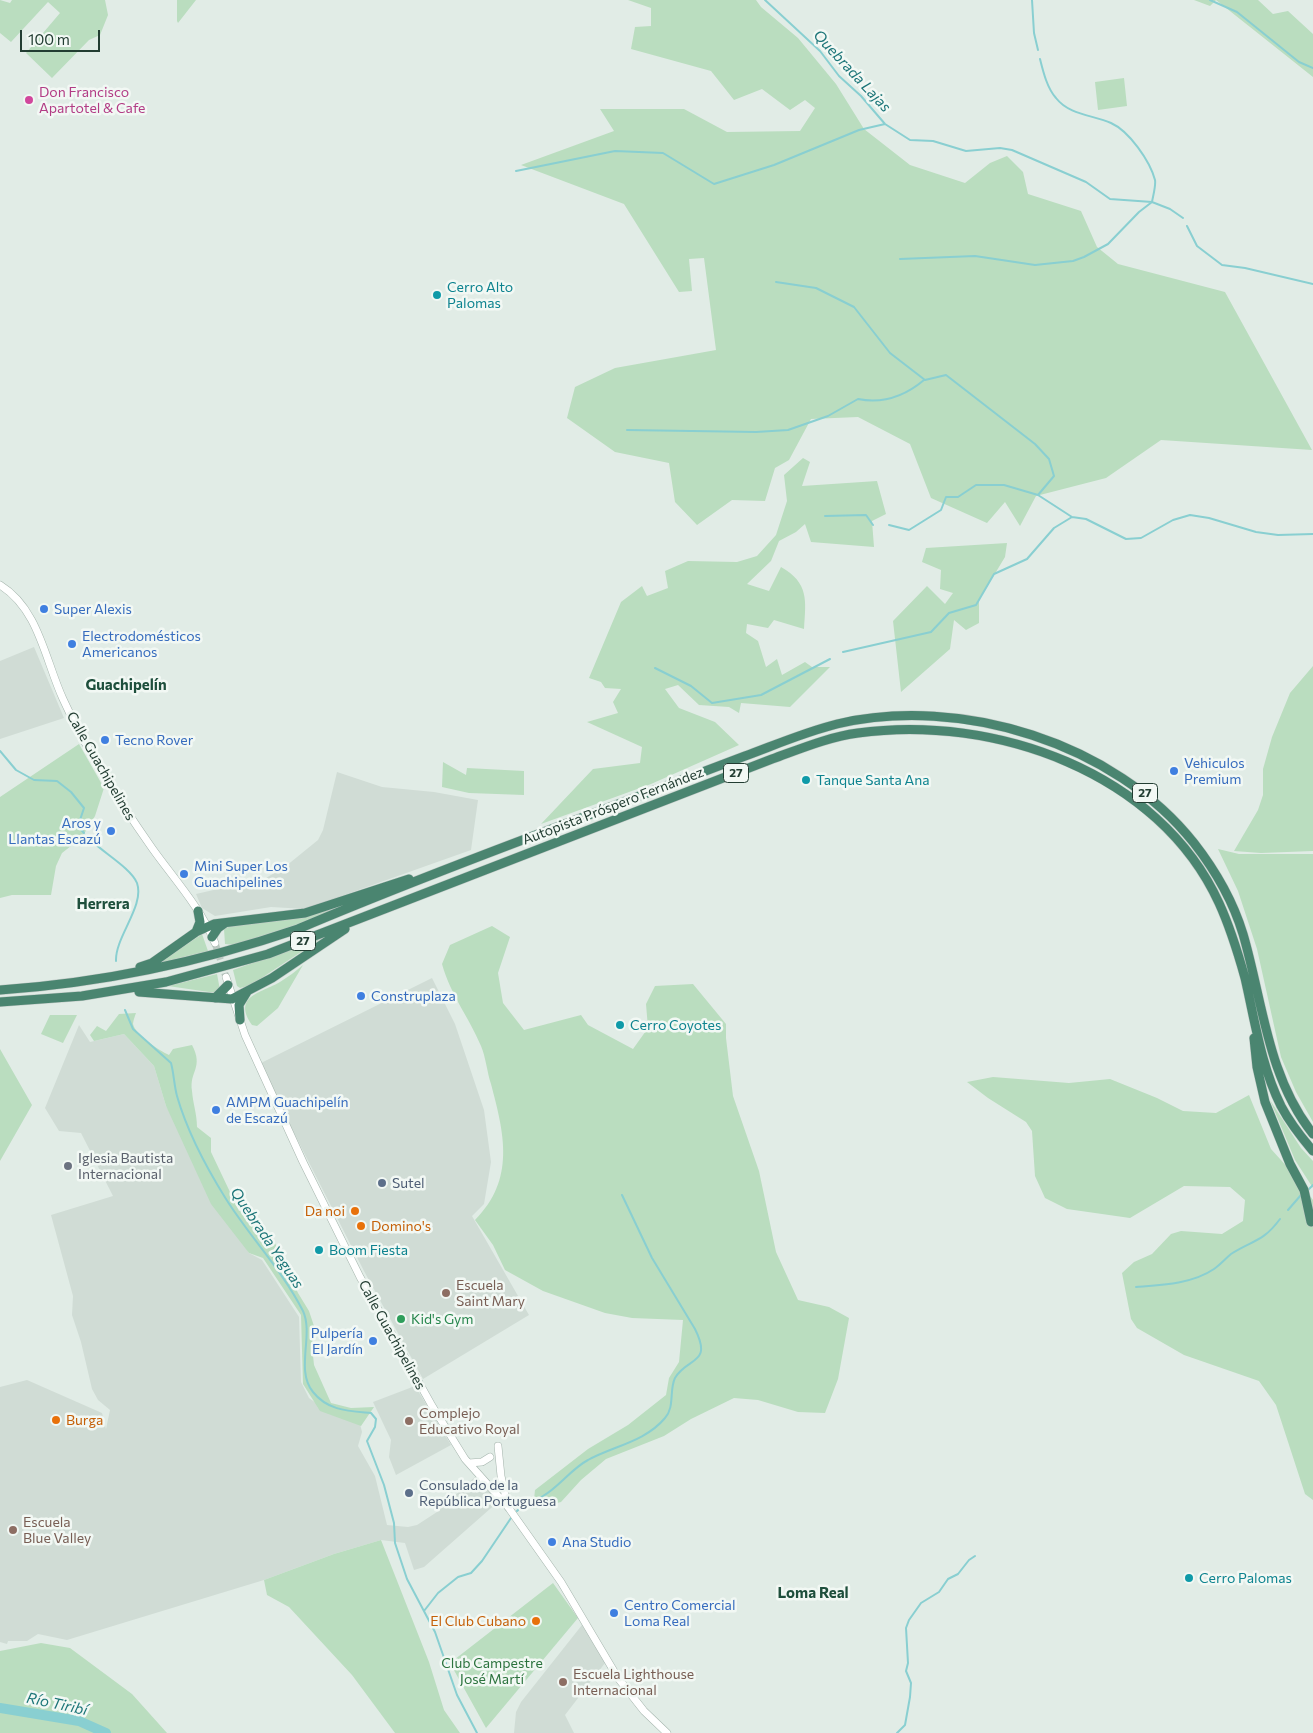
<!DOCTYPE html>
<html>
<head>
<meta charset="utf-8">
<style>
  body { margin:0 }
  #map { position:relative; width:1313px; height:1733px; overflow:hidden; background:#e1ece6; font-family:Commissioner,sans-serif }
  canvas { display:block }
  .scale { position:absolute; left:20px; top:30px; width:80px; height:22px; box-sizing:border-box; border:2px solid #223d32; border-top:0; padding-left:6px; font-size:15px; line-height:18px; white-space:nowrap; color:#223d32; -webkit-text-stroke:4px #f2f8f4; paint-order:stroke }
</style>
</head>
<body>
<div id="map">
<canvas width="1313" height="1733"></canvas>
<div class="scale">100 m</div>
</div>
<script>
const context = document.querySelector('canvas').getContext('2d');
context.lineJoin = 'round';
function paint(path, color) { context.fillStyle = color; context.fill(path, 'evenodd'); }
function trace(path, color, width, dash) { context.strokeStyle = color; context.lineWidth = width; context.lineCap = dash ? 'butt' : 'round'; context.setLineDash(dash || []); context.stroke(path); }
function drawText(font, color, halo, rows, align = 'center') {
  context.font = font + ' Commissioner,sans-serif'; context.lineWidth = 5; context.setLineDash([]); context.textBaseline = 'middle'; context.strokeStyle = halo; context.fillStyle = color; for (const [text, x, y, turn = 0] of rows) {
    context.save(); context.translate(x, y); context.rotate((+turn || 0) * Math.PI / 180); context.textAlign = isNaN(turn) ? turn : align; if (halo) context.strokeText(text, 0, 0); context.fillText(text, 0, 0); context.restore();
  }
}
paint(new Path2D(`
  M 34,647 L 64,718 L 0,739 L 0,661 Z
  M 337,772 L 382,787 L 434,792 L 478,800 L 471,850 L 305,909 L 271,907 L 215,916 L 202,908 L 196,894 L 266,878 L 286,866 L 318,840 L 323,830 Z
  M 432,978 L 455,1024 L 484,1110 L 491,1162 L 484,1204 L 472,1216 L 529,1315 L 423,1379 L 364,1271 L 259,1064 Z
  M 79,1025 L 90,1042 L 124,1034 L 154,1066 L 166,1106 L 249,1253 L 262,1260 L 299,1317 L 301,1382 L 309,1398 L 323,1408 L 360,1424 L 362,1432 L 358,1446 L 375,1476 L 387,1525 L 408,1527 L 417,1525 L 437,1512 L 476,1476 L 499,1501 L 424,1567 L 414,1570 L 405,1543 L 381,1540 L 334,1554 L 264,1580 L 67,1640 L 38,1634 L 27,1641 L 8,1641 L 7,1644 L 0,1642 L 0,1387 L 27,1380 L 102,1413 L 106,1429 L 110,1410 L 98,1400 L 92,1389 L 81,1342 L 72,1315 L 73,1296 L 51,1215 L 113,1196 L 81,1133 L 59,1131 L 45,1108 Z
  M 415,1386 L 451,1445 L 396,1475 L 389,1457 L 391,1440 L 373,1402 Z
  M 582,1625 L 605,1663 L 565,1715 L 574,1733 L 514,1733 L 516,1712 L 521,1702 Z`), '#d0dcd5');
paint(new Path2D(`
  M 0,0 L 10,3 L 12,0 L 105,0 L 108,15 L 100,35 L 89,40 L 52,78 L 26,53 L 60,13 L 48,2 L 11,42 L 0,33 Z
  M 177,0 L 196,0 L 178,23 L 177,21 Z
  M 628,0 L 756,0 L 761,7 L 798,38 L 836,84 L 864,129 L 910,165 L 965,183 L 990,163 L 1007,156 L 1023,172 L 1028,194 L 1081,211 L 1097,247 L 1118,264 L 1225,292 L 1312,450 L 1161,440 L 1106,478 L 1036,496 L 1020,526 L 1005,502 L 987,523 L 931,498 L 910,444 L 858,417 L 811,419 L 789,460 L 775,468 L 765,501 L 732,500 L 697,525 L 675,502 L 669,463 L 615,452 L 567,418 L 575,387 L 615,368 L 716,350 L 704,258 L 689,259 L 692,291 L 679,292 L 624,204 L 521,165 L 614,131 L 600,109 L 684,109 L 727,132 L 800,131 L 815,108 L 805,100 L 790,110 L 762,89 L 734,100 L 711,71 L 631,49 L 635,27 L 651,26 L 651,8 Z
  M 1194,0 L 1258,0 L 1273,14 L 1288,11 L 1313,34 L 1313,77 L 1216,0 L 1210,6 Z
  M 1124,78 L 1127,106 L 1098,110 L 1095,82 Z
  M 803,458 L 810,462 L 802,486 L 877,481 L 886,514 L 872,521 L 874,547 L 811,542 L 805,524 L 796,532 L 779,541 L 771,561 L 747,584 L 769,591 L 781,567 C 809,583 806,600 804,629 L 774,620 L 768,628 L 747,624 L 746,633 L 758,641 L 766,667 L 777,659 L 782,675 L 805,662 L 812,667 L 830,667 L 790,707 L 741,703 L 739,713 L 729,707 L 699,705 L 678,685 L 665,689 L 679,708 L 715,722 L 739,745 L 651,784 L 541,824 L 593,769 L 640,763 L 642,747 L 587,722 L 618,713 L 613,702 L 621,689 L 605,688 L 601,682 L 589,678 L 621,602 L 642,586 L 647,596 L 668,588 L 665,571 L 688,561 L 737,562 L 757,556 L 776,535 L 787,501 L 784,475 Z
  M 1007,543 L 1005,557 L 979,600 L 979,623 L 966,630 L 954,620 L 950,649 L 901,692 L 893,621 L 927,586 L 945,604 L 953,593 L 940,589 L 941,570 L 922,562 L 926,548 Z
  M 1313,666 L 1313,851 L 1261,853 L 1234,851 L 1258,810 L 1263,795 L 1263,769 L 1272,737 L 1290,693 Z
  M 79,744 L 104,788 L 95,816 L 88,828 L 80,839 L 62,853 L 56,866 L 51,895 L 12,895 L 0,898 L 0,797 Z
  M 443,762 L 466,775 L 467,768 L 524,771 L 524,795 L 469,793 L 442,787 Z
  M 1218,849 L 1239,854 L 1313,854 L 1313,1122 L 1296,1092 L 1281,1057 L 1257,949 L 1238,891 Z
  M 370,895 L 299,924 L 234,945 L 225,944 L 224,929 L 230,926 L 303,918 Z
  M 492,926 L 510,937 L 498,973 L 503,1003 L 524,1030 L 581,1015 L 588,1025 L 633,1049 L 648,1028 L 646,1004 L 655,986 L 693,984 L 726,1024 L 726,1038 L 733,1096 L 759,1171 L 776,1252 L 798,1300 L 829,1307 L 849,1318 L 838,1379 L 825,1413 L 798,1412 L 758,1400 L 734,1398 L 691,1419 L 664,1436 L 606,1459 L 581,1480 L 561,1502 L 533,1509 L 535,1490 L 588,1449 L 628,1425 L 666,1395 L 669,1378 L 679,1362 L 683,1320 L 632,1318 L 605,1313 L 543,1291 L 505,1270 L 493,1245 L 475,1220 C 516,1179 504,1133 491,1084 C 487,1072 486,1058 481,1046 C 469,1017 451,996 442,964 L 450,945 Z
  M 202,934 L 208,951 L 159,963 Z
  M 322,938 L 251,985 L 240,988 L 237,986 L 233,970 Z
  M 303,965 L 278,1008 L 257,1026 L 252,1025 C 232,996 261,993 280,982 C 288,977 296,971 303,965 Z
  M 217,974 L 220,990 L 216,993 L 168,986 Z
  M 136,1013 C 135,1016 133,1021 133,1024 C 135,1035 160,1051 169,1055 L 173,1049 L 192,1045 C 204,1068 189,1071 192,1091 C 193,1104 197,1114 197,1127 L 211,1138 L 211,1152 L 239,1211 L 250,1211 L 253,1222 L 263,1236 L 275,1243 L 298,1293 L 309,1311 L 314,1326 L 312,1346 L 314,1365 L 331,1403 L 351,1408 L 374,1407 L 361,1426 L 320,1411 L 303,1384 L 301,1315 L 263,1258 L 249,1253 L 211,1204 L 166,1106 L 154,1066 L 124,1034 L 94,1041 L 90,1035 L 97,1026 L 106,1031 L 119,1014 Z
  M 50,1015 L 77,1015 L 63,1043 L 41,1034 Z
  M 0,1049 L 32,1105 L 0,1161 Z
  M 993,1077 L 1069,1083 L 1110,1079 L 1157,1098 L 1183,1111 L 1216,1113 L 1249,1095 L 1271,1149 L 1299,1180 L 1313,1200 L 1313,1500 L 1305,1494 L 1276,1405 L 1259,1381 L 1184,1355 L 1137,1328 L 1131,1319 L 1122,1273 L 1134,1262 L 1152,1254 L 1171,1234 L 1181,1231 L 1222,1234 L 1243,1221 L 1245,1200 L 1230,1187 L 1184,1186 L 1130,1218 L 1067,1209 L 1045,1198 L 1035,1176 L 1032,1131 L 1026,1122 L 988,1098 L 967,1082 Z
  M 1270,1100 L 1301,1148 L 1313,1161 L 1313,1188 L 1295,1160 Z
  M 381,1540 L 429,1662 L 444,1710 L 460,1733 L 395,1733 L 352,1675 L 289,1607 L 267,1595 L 264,1580 L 334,1554 Z
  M 553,1583 L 578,1618 L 486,1728 L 450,1663 Z
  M 41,1643 L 70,1648 L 132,1694 L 167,1733 L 0,1733 L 0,1651 Z`), '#baddbf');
trace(new Path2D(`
  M 765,0 L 820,51 L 839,76 L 861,96 L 885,124 L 910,140 L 933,141 L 966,151 L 1000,148 L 1012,150 L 1086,182 L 1110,199 L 1152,202 L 1170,209 L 1183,218
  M 1032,0 L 1034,33 L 1038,50
  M 1210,0 L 1237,12 L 1299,62 L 1313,68
  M 516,171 L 615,151 L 663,153 L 714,184 L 774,165 L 859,130 L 885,124
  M 1187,226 L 1197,246 L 1222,265 L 1245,268 L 1313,284
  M 900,259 L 975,256 L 1035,265 L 1073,261 L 1084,257 L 1108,244 L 1139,212 L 1152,202 C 1153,196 1156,186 1155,180 C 1150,161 1129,131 1111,123 C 1093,115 1069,115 1056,98 C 1047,88 1043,71 1040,59
  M 776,282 L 816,288 L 854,307 L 890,353 L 925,380 L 946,375 L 1035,444 L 1049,459 L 1054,476 L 1038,495
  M 627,430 L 756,432 L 788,430 L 828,416 L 858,399 C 883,404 905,396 924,380
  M 825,516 L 866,515 L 873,525
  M 889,525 L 909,530 L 941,510 L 946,497 L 958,497 L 976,485 L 1004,485 L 1038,495 L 1072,517 L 1086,519 L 1126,539 L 1141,538 L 1173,520 L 1190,515 L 1209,518 L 1256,532 L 1278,535 L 1313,534
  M 843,652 L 931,632 L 949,613 L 976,605 L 994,574 L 1027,559 L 1054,528 L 1072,517
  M 655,668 L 691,686 L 712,703 L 761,695 L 830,659
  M 0,751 L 16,770 L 34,780 L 57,781 L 71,792 L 84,808 L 78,826 L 84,833
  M 91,840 C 102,852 131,868 137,883 C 145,906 115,937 116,961
  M 125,1010 L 133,1029 L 171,1063 C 174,1074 174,1085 177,1096 C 187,1131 206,1167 226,1199 C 250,1237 282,1270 303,1311 C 314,1335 295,1370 313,1392 C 328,1411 349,1411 371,1413 L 376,1419 L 375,1427 L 367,1441 L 384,1485 L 394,1523 L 395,1543 L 407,1579 L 435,1632 L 457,1695 L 477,1733
  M 1307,1191 L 1313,1185
  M 1288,1210 L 1301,1195
  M 1136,1287 C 1161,1285 1192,1284 1214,1269 C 1220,1265 1225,1259 1231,1254 C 1253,1240 1263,1242 1280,1219
  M 517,1511 C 523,1504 535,1501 543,1496 C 559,1487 571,1469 588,1460 C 613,1446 645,1442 665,1418 C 675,1407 669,1390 675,1378 C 687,1357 713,1365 695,1329 L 652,1258 L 622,1195
  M 424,1611 L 438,1593 L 458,1577 L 471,1573 L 482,1561 L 511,1518
  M 897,1733 L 905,1725 L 910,1697 L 911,1683 L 906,1671 L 908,1663 L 906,1628 L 909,1620 L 921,1603 L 939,1592 L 948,1579 L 958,1574 L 969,1560 L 975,1556`), '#89cfd1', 2);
trace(new Path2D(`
  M 0,1708 L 79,1721 L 106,1733`), '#89cfd1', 10);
trace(new Path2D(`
  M 215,943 L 226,977`), '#bbc9c2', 7, [7, 3.5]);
const tertiary = new Path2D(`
  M 0,585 C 39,609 45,660 63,699 C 87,752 119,801 152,848 C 174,879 201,908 215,943
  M 226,977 L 245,1035 L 303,1162 L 360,1277 L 431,1404 L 465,1459 L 508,1507 L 561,1582 L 618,1678 L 644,1711 L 667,1733
  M 498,1446 L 501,1476 L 508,1507
  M 469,1463 L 482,1462 L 490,1457`);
const trunk = new Path2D(`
  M 196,932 L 200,922 L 198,911
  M 212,937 L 218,928 L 225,923
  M 140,967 L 152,963 L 196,932 L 214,924 L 305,913 L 409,879
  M 0,990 C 102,983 201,962 298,929 C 399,886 503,847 605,809 C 652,791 698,774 745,756 C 775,745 805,732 837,724 C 961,695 1115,743 1194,843 C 1215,870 1233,901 1243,934 C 1263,1002 1267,1076 1313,1134
  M 139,992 L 232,999 L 272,978 L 345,929
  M 215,998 L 228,985
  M 0,1002 L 82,996 L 166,982 L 268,954 L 772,759 C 800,749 828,737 858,733 C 994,714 1159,772 1219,903 C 1230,927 1238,953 1245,978 C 1255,1021 1261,1066 1281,1106 C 1290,1123 1301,1137 1313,1151
  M 240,1020 L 239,1005 L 247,992
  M 1254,1038 L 1257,1067 L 1265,1102 L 1290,1164 L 1304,1190 L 1311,1222`);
trace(tertiary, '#a4b4ac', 8);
trace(trunk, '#c1c9c6', 10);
trace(tertiary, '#fff', 7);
trace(trunk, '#4a8570', 9);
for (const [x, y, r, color] of [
  [29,100,5,"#d1479c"],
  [437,295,5,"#0f9aa8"],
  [44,609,5,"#3f7fe0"],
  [72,644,5,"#3f7fe0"],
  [105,740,5,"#3f7fe0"],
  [1174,771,5,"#3f7fe0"],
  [806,780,5,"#0f9aa8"],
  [111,831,5,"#3f7fe0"],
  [184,874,5,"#3f7fe0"],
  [361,996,5,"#3f7fe0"],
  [620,1025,5,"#0f9aa8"],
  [216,1110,5,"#3f7fe0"],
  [68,1166,5,"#6b7280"],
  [382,1183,5,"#5c6f8a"],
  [355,1211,5,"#e8710a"],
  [361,1226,5,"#e8710a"],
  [319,1250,5,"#0f9aa8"],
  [446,1293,5,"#8d6e63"],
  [401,1319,5,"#2e9e5b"],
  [373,1341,5,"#3f7fe0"],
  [56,1420,5,"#e8710a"],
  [409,1421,5,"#8d6e63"],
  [409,1493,5,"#5c6f8a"],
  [13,1530,5,"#8d6e63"],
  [552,1542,5,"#3f7fe0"],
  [1189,1578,5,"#0f9aa8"],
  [614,1613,5,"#3f7fe0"],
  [536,1621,5,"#e8710a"],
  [563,1682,5,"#8d6e63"]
]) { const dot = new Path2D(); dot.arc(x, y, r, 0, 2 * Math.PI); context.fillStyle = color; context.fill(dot); trace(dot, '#f2f8f4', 2); }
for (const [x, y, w] of [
  [736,773,25],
  [1145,793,25],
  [303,941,25]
]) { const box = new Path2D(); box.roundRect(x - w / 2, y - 9.5, w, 19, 4); context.fillStyle = '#f2f8f4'; context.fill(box); trace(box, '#223d32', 1); }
drawText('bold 12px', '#223d32', null, [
  ["27",736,773],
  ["27",1145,793],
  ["27",303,941]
]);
drawText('14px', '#b23c85', '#f2f8f4', [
  ["Don Francisco",39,92],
  ["Apartotel & Cafe",39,108]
], 'left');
drawText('14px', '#0d838f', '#f2f8f4', [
  ["Cerro Alto",447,287],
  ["Palomas",447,303],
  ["Tanque Santa Ana",816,780],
  ["Cerro Coyotes",630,1025],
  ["Boom Fiesta",329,1250],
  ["Cerro Palomas",1199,1578]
], 'left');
drawText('14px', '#366cbe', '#f2f8f4', [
  ["Super Alexis",54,609],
  ["Electrodomésticos",82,636],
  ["Americanos",82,652],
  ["Tecno Rover",115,740],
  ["Vehiculos",1184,763],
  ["Premium",1184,779],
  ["Aros y",101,823,"right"],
  ["Llantas Escazú",101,839,"right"],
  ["Mini Super Los",194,866],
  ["Guachipelines",194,882],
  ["Construplaza",371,996],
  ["AMPM Guachipelín",226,1102],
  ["de Escazú",226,1118],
  ["Pulpería",363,1333,"right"],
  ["El Jardín",363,1349,"right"],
  ["Ana Studio",562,1542],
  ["Centro Comercial",624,1605],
  ["Loma Real",624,1621]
], 'left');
drawText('14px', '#223d32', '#f2f8f4', [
  ["Calle Guachipelines",101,766,60],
  ["Autopista Próspero Fernández",613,806,-21],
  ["Calle Guachipelines",392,1335,61]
]);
drawText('14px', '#5b616d', '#f2f8f4', [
  ["Iglesia Bautista",78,1158],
  ["Internacional",78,1174]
], 'left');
drawText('14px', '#4e5e75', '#f2f8f4', [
  ["Sutel",392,1183],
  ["Consulado de la",419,1485],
  ["República Portuguesa",419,1501]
], 'left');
drawText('14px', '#c56008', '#f2f8f4', [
  ["Da noi",345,1211],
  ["Domino's",371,1226,"left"],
  ["Burga",66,1420,"left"],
  ["El Club Cubano",526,1621]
], 'right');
drawText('14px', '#785e54', '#f2f8f4', [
  ["Escuela",456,1285],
  ["Saint Mary",456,1301],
  ["Complejo",419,1413],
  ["Educativo Royal",419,1429],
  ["Escuela",23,1522],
  ["Blue Valley",23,1538],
  ["Escuela Lighthouse",573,1674],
  ["Internacional",573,1690]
], 'left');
drawText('14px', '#27864d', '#f2f8f4', [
  ["Kid's Gym",411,1319]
], 'left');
drawText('14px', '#2c733e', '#f2f8f4', [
  ["Club Campestre",492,1663],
  ["José Martí",492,1679]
]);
drawText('italic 15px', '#1c7578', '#f2f8f4', [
  ["Quebrada Lajas",852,71,47],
  ["Quebrada Yeguas",267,1238,56],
  ["Río Tiribí",57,1704,12]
]);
drawText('bold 15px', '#1e4f3c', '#f2f8f4', [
  ["Guachipelín",126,685],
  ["Herrera",103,904],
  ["Loma Real",813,1593]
]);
</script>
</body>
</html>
